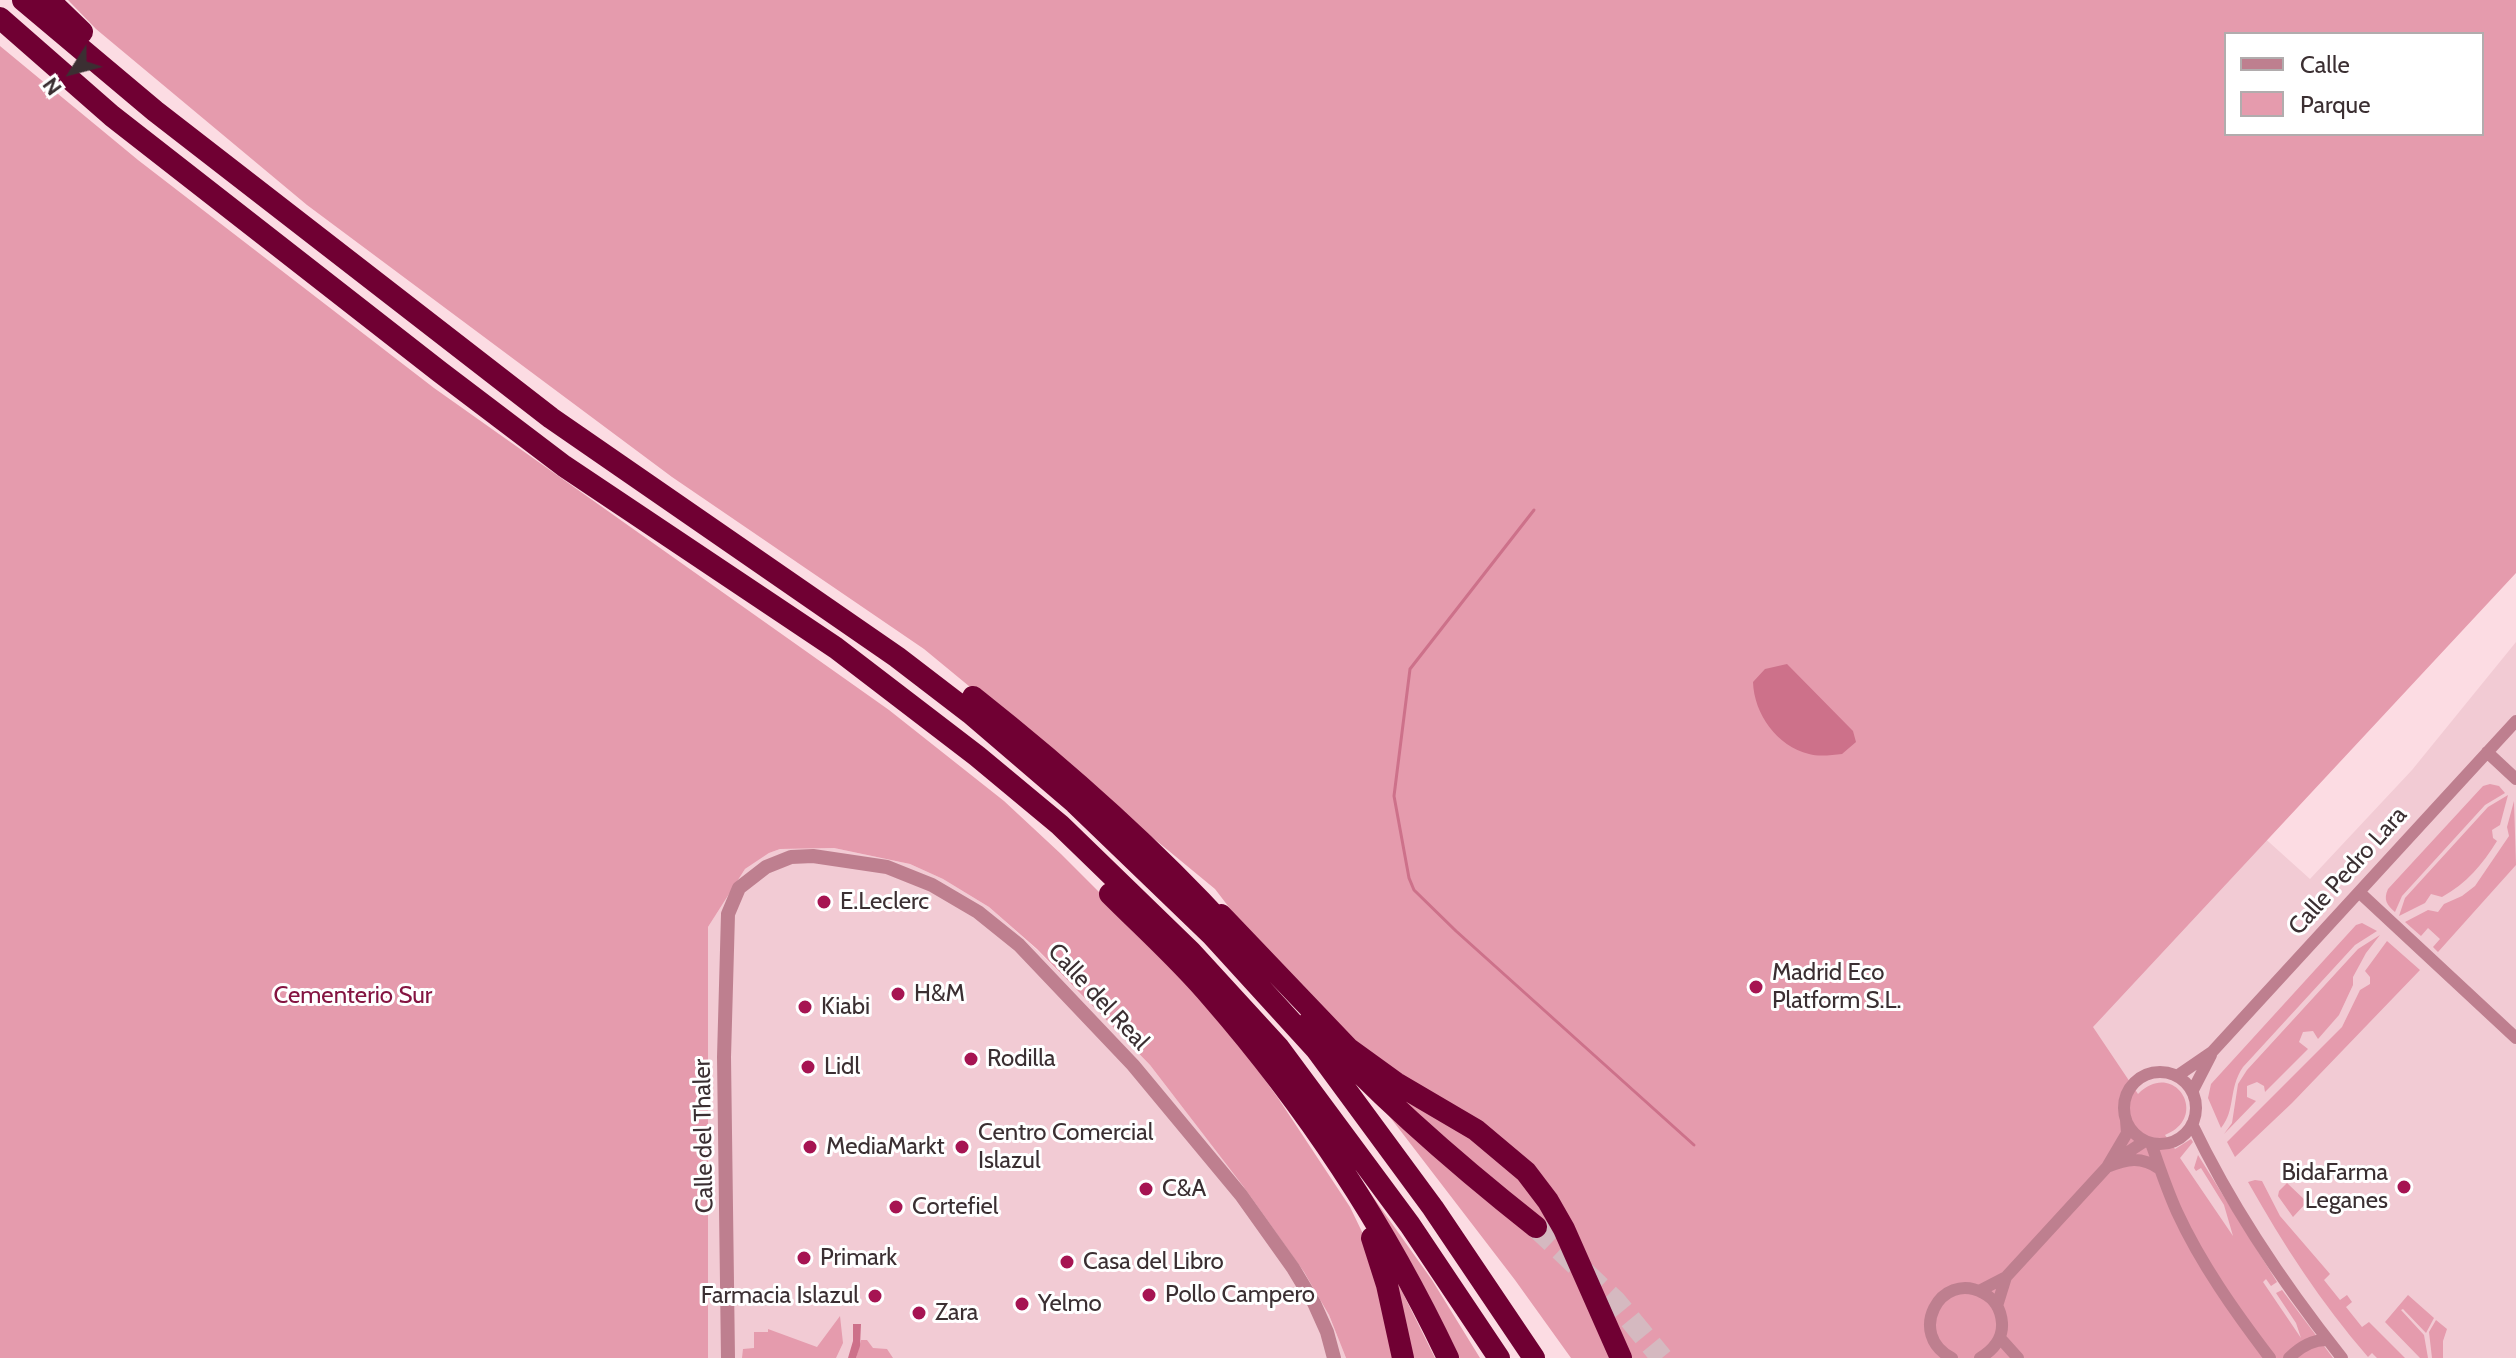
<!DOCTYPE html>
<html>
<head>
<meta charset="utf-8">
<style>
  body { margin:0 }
  #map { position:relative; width:2516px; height:1358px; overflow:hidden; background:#fcdce3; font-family:Cabin,sans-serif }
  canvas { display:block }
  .legend { position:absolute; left:2224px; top:32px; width:260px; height:104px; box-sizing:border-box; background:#fff; border:2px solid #b1acad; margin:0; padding:10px 14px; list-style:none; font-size:24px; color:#3b2f32 }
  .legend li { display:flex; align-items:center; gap:16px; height:40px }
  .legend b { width:40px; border:2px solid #b1acad }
  .north { position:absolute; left:32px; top:32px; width:80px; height:80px; -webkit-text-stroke:6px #fff; paint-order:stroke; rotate:234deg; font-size:22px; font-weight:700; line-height:32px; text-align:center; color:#3b2f32 }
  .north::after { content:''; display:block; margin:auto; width:28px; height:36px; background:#3b2f32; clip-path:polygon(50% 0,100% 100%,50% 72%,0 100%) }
</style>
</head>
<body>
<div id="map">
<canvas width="2516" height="1358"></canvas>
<ul class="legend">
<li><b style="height:10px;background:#be7f8f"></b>Calle</li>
<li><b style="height:22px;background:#e59bad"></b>Parque</li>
</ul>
<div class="north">N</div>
</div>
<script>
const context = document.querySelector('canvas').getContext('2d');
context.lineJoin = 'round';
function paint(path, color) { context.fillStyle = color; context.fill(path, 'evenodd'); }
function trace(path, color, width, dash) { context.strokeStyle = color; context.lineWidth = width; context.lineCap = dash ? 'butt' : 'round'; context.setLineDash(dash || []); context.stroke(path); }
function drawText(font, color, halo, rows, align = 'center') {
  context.font = font + ' Cabin,sans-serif'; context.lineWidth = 6; context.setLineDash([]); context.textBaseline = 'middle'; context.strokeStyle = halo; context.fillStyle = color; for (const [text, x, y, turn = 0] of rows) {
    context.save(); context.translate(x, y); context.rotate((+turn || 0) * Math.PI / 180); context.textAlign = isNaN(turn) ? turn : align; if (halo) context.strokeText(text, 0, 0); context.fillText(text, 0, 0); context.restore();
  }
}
paint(new Path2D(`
  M 1739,365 L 2310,879 L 2412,770 L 2516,642 L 2516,1358 L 1770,1358 Z
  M 834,848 L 910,864 L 943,879 L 989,907 L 1037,950 L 1150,1065 L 1243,1186 L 1304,1272 L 1329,1315 L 1346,1358 L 708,1358 L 708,927 L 745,869 L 769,853 L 780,849 Z`), '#f2cbd4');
paint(new Path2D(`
  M 68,0 L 2516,0 L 2516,573 L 2093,1027 L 2138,1094 C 2174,1058 2211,1117 2165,1135 L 2175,1149 L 2191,1139 L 2193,1142 L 2180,1158 L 2233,1236 L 2224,1205 L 2201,1168 L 2196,1171 L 2194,1168 L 2198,1155 L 2277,1282 L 2271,1286 L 2266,1279 L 2263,1282 L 2301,1338 L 2296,1323 L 2276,1293 L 2282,1290 L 2333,1358 L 1571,1358 L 1515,1280 L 1215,889 L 924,649 L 672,477 L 307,205 L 96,29 ZM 2226,34 L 2482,34 L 2482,134 L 2226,134 Z
  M 0,46 L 138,160 L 434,388 L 889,710 L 1004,801 L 1061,854 L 1207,1000 L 1278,1098 L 1350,1207 L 1364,1236 L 1395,1358 L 1346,1358 L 1329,1315 L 1304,1272 L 1243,1186 L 1150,1065 L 1037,949 L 989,907 L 943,879 L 910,864 L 834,848 L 780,849 L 769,853 L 745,869 L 708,927 L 708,1358 L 0,1358 Z
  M 2490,784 L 2499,786 L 2505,793 L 2485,805 L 2402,896 L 2395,912 C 2387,905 2383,900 2388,889 L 2483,786 Z
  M 2508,795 L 2500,825 L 2492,830 L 2493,838 L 2497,841 C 2482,865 2467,883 2442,897 L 2431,894 L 2425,903 L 2399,916 L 2405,898 L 2488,807 Z
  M 2514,801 L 2516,865 L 2438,952 L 2433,947 L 2440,939 L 2428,928 L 2421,936 L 2405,922 L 2428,910 L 2438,912 L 2444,904 L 2462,896 L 2475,886 L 2509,836 L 2507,827 Z
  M 2362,923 L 2377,931 L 2355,945 L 2243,1067 C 2228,1089 2236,1110 2221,1128 L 2208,1098 L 2211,1084 L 2356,925 Z
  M 2380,935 L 2366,953 L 2353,977 L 2353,985 L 2339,1015 L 2318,1039 L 2313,1031 L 2303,1032 L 2299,1042 L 2308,1049 L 2265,1092 L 2264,1086 L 2257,1082 L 2247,1086 L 2247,1097 L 2256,1101 L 2224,1134 L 2232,1123 L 2238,1084 L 2247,1070 L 2358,949 Z
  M 2387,941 L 2420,970 L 2292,1103 L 2235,1157 L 2227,1142 L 2342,1027 L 2360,990 L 2370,984 L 2370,977 L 2365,971 Z
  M 1351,1166 L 1432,1280 L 1480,1358 L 1456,1358 Z
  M 2255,1180 L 2262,1181 L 2280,1216 L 2330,1274 L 2324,1280 L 2340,1300 L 2347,1295 L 2352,1302 L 2346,1307 L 2362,1327 L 2369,1322 L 2405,1358 L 2377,1358 L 2372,1353 L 2368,1357 C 2321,1303 2283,1244 2248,1182 Z
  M 2287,1183 L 2307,1202 L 2293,1217 L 2278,1196 L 2279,1191 Z
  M 1388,1263 L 1435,1358 L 1408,1358 Z
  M 2408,1295 L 2434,1318 L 2426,1333 L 2403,1309 L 2401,1310 L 2424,1335 L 2428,1358 L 2420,1358 L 2385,1322 Z
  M 840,1316 L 843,1343 L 836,1358 L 742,1358 L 743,1349 L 754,1348 L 754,1332 L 768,1332 L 768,1329 L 817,1347 Z
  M 2436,1320 L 2447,1329 L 2443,1341 L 2443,1358 L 2432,1358 L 2429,1332 Z
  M 861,1340 L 867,1340 L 873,1348 L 887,1349 L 893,1358 L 856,1358 Z`), '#e59bad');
paint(new Path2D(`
  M 1787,664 L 1853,731 L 1856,742 L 1842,754 C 1832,755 1819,757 1809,754 C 1777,746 1754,714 1753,682 L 1765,669 Z
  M 853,1324 L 861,1324 L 860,1346 L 856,1358 L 848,1358 L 853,1341 Z`), '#cd718a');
trace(new Path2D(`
  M 1534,510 L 1410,669 L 1394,796 L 1409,878 L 1414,890 L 1456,931 L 1694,1145`), '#cd718a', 3);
trace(new Path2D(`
  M 1536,1227 L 1615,1301 L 1662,1358`), '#d5b9c0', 22, [22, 11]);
trace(new Path2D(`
  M 2487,752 L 2516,779
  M 2359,892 L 2516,1038
  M2124 1108a36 36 0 1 1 72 0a36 36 0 1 1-72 0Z
  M 2177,1076 L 2212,1052 L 2516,721
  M 2192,1092 L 2211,1055
  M 2192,1124 C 2232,1208 2285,1286 2342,1358
  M 2151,1143 C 2159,1166 2167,1190 2177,1212 C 2201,1264 2235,1312 2270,1358
  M 2116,1160 L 2145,1141
  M 2107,1167 C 2127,1159 2141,1156 2160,1169
  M 1979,1291 L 2006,1277 L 2107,1167 L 2127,1133 L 2126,1120
  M 1997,1306 L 2006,1277
  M 2000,1338 L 2018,1358
  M 1952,1358 C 1906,1335 1940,1270 1983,1293 C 1995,1299 2001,1310 2002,1323 C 2003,1339 1993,1350 1980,1358
  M 2289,1358 C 2300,1347 2312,1339 2328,1340`), '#be7f8f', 12);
trace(new Path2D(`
  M 728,1358 L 724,1057 L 728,914 L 739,888 L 766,867 L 791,857 L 813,856 L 887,867 L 932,885 L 978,912 L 1019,945 L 1133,1065 L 1241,1195 L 1293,1268 L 1314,1303 L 1327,1332 L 1334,1358`), '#be7f8f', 14);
trace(new Path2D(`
  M 23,0 L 155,111 L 551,418 L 897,657 L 970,713 L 1075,803 L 1212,935 L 1316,1049 L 1433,1208 L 1534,1358
  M 49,0 L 82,32
  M 0,18 L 112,116 L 440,372 L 564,466 L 836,648 L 977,756 L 1060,825 L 1191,952 L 1279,1048 L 1410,1225 L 1499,1358
  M 973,697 C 1064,769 1150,845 1228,930
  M 1110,894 C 1144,928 1181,961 1212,998 C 1306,1106 1387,1229 1448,1358
  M 1221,915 L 1349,1049 L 1396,1083 L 1476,1130 L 1526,1172 L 1548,1201 L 1564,1229 L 1621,1358
  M 1310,1021 C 1379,1097 1455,1163 1536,1227
  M 1372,1238 L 1387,1285 L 1403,1358`), '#700033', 22);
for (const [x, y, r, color] of [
  [824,902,8,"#a61452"],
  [1756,987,8,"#a61452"],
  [898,994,8,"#a61452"],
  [805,1007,8,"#a61452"],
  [971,1059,8,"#a61452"],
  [808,1067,8,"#a61452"],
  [810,1147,8,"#a61452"],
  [962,1147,8,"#a61452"],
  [2404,1187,8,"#a61452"],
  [1146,1189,8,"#a61452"],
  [896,1207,8,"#a61452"],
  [804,1258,8,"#a61452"],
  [1067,1262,8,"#a61452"],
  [1149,1295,8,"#a61452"],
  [875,1296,8,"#a61452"],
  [1022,1304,8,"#a61452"],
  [919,1313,8,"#a61452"]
]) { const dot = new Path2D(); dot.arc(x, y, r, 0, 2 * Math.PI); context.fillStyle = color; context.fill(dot); trace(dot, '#fff', 3); }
drawText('24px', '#3b2f32', '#fff', [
  ["Calle Pedro Lara",2348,871,-48],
  ["Calle del Real",1098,997,47],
  ["Calle del Thaler",704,1136,-91]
]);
drawText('24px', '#3b2f32', '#fff', [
  ["E.Leclerc",840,902],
  ["Madrid Eco",1772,973],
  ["Platform S.L.",1772,1001],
  ["H&M",914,994],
  ["Kiabi",821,1007],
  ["Rodilla",987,1059],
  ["Lidl",824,1067],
  ["Centro Comercial",978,1133],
  ["Islazul",978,1161],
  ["MediaMarkt",826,1147],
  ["BidaFarma",2388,1173,"right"],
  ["Leganes",2388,1201,"right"],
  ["C&A",1162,1189],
  ["Cortefiel",912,1207],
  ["Primark",820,1258],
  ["Casa del Libro",1083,1262],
  ["Pollo Campero",1165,1295],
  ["Farmacia Islazul",859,1296,"right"],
  ["Yelmo",1038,1304],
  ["Zara",935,1313]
], 'left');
drawText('24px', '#841441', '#fff', [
  ["Cementerio Sur",353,996]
]);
</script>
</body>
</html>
